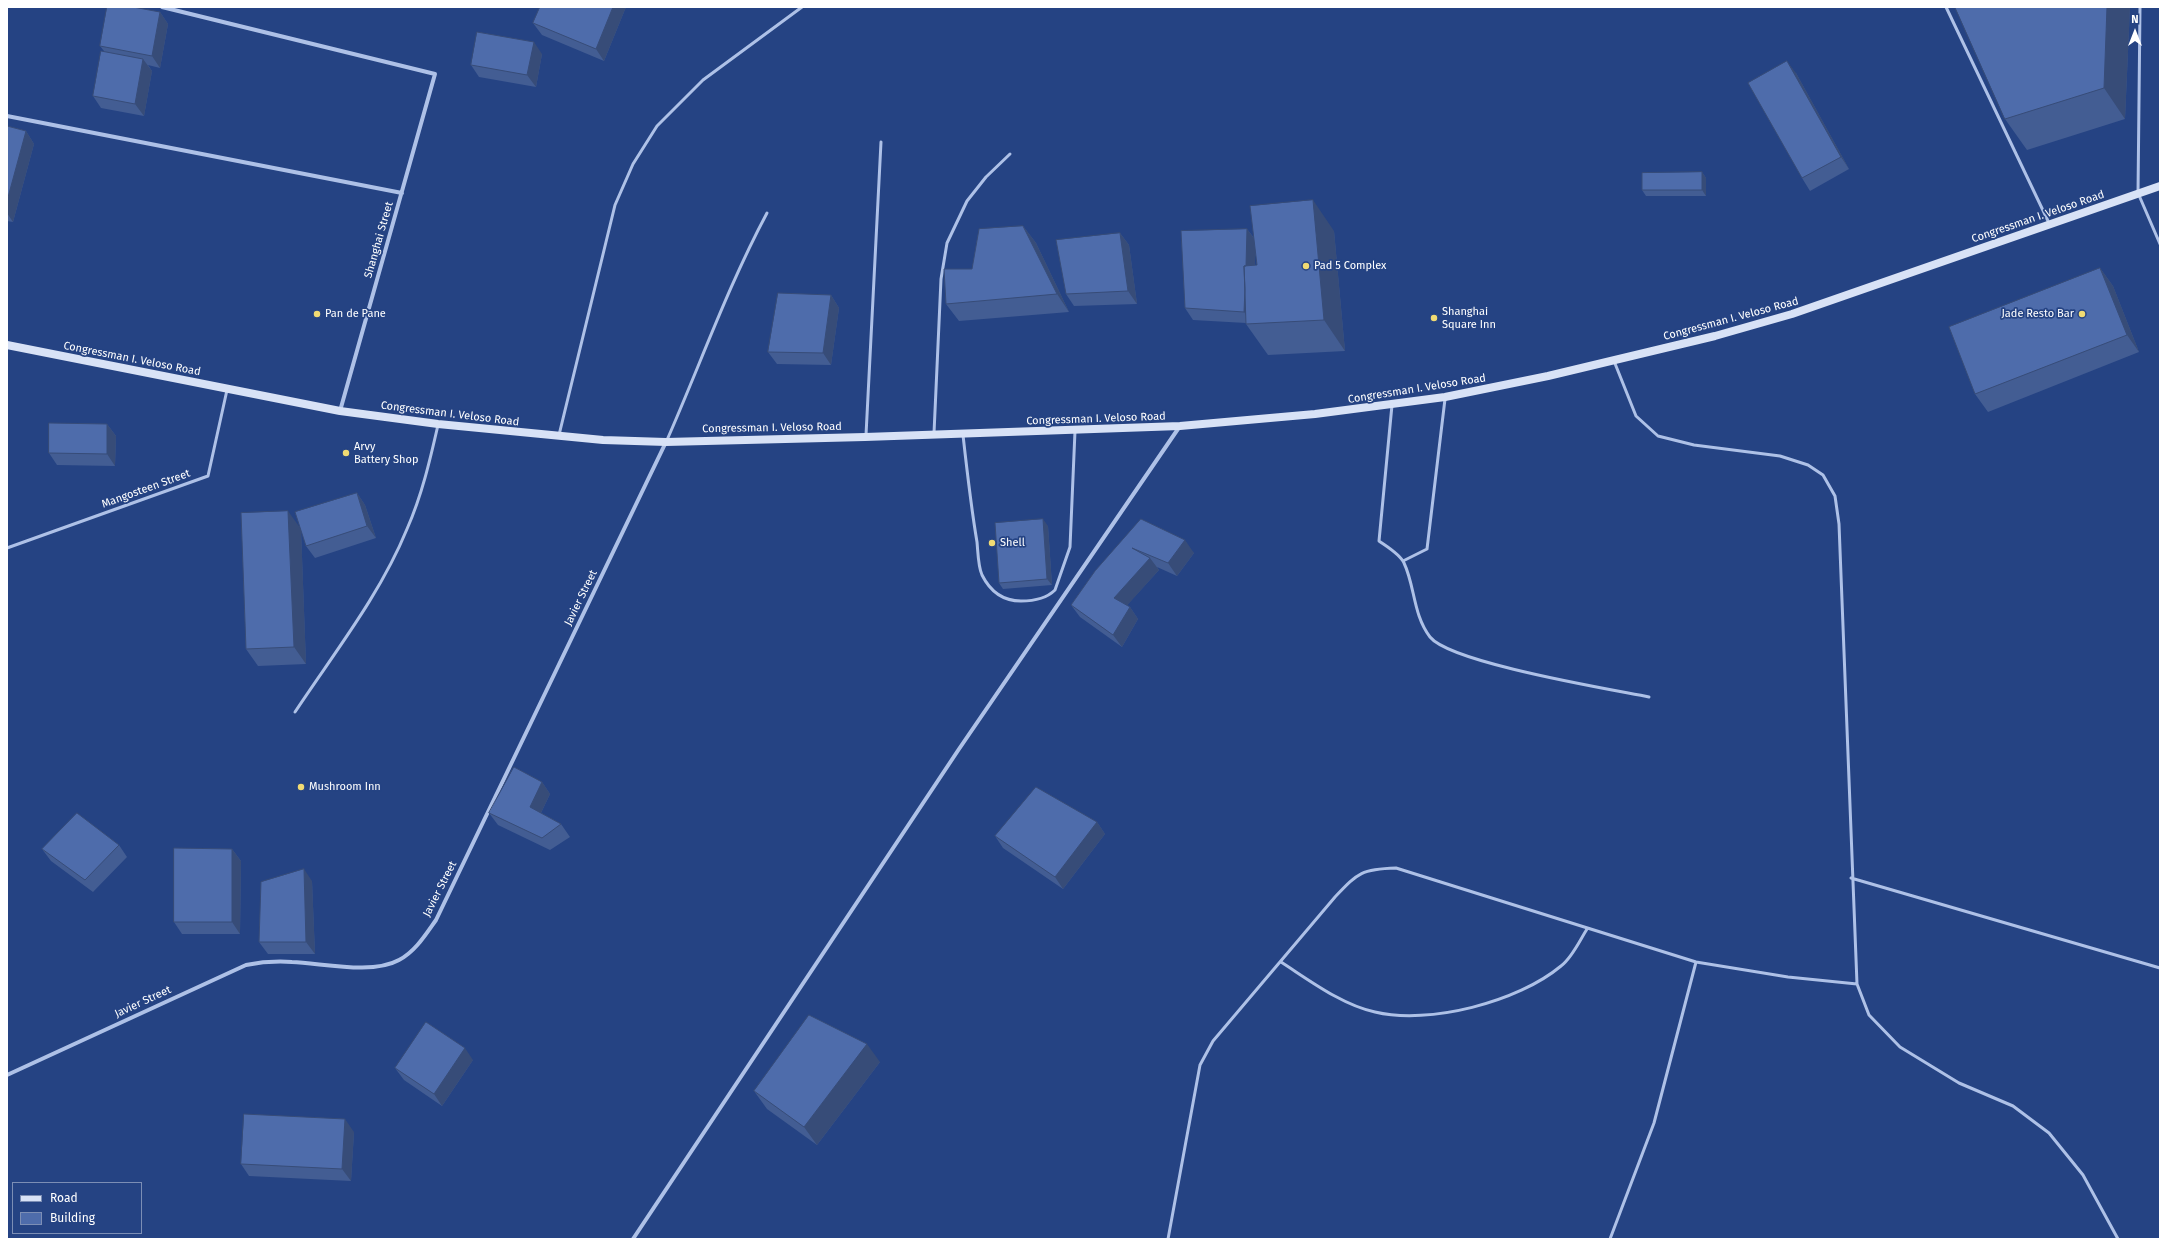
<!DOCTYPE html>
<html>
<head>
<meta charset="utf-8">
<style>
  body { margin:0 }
  #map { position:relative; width:2167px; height:1246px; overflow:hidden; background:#254383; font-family:"Fira Sans",sans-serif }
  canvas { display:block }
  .frame { position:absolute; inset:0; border:8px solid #fff; pointer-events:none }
  .legend { position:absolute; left:12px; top:1182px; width:130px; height:52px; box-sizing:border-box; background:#254383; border:1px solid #7c8eb5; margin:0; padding:5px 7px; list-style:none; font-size:12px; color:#fff }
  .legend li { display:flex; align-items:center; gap:8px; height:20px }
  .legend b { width:20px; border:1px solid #7c8eb5 }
  .north { position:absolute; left:2115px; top:12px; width:40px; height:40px; -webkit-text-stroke:3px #254383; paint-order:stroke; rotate:0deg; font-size:11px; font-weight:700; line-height:16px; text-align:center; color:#fff }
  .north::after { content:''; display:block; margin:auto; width:14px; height:18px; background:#fff; clip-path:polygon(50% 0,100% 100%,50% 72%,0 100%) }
</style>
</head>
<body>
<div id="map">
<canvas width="2167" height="1246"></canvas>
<div class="frame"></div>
<ul class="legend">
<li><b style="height:5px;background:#d8e2f6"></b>Road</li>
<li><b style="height:11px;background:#4e6cab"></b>Building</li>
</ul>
<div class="north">N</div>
</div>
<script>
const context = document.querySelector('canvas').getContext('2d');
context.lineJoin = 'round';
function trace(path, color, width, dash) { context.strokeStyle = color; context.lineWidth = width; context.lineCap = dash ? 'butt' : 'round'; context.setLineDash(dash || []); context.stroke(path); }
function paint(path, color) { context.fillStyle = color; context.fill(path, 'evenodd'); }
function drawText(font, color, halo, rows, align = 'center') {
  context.font = font + ' "Fira Sans",sans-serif'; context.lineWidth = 3.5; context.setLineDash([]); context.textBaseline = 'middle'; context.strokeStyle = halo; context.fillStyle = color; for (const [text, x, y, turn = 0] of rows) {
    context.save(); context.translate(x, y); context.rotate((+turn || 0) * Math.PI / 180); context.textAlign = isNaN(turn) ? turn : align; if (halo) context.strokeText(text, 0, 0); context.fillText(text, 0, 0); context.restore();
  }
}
trace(new Path2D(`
  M 1946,7 L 2049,223
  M 2140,7 L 2138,193 L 2160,244
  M 1614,361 L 1636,416 L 1658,436 L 1694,445 L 1780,456 L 1808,465 L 1823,475 L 1835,496 L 1839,524 L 1857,984 L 1869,1015 L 1900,1047 L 1959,1083 L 2013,1106 L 2049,1133 L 2083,1175 L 2118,1239
  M 1392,405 L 1379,541 C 1386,546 1400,554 1404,563 C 1415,586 1413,615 1430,637 C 1451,663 1609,689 1649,697
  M 934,433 L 941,279 L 947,243 L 967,201 L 986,177 L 1010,154
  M 559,435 L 615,205 L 633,164 L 657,126 L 703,80 L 802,7
  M 866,435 L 881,142
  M 963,435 C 967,471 971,507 977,542 C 978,552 978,566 982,575 C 990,591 1003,601 1021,601 C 1033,601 1046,599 1055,590 L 1070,547 L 1075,431
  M 667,440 C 700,365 728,286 767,213
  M 7,548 L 208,476 L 227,390
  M 1403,561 L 1427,549 L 1445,399
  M 295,712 C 334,653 380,595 407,529 C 422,495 430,460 438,425
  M 1851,878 L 2160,968
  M 1281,962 C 1309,980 1342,1005 1375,1012 C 1429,1025 1518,1002 1561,966 C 1572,958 1580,940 1587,929
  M 1168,1239 L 1200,1065 L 1213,1041 L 1335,897 C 1358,873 1361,869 1396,868 L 1696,962 L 1788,977 L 1857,984
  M 1610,1239 L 1654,1123 L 1696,962`), '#aec1e7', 3);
trace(new Path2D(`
  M 162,7 L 435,74 L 340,411
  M 7,116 L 402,193
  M 7,1075 L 246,965 C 261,962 277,961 292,962 C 322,963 372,975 399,960 C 415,952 426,934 436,920 L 666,442
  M 633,1239 L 959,749 L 1180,426`), '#aec1e7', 4);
trace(new Path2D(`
  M 7,345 L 340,411 L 438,424 L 603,440 L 666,442 L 865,437 L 1180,426 L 1315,414 L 1445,397 L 1548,376 L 1715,336 L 1792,314 L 2160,186`), '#d8e2f6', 8);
paint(new Path2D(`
  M 626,7 L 604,61 L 542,35 L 533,23 Z
  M 2130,7 L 2125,119 L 2027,150 L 2005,119 Z
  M 160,12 L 168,24 L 160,68 L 148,65 L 152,71 L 144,116 L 101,108 L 93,96 L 104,51 L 100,46 Z
  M 542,54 L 536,87 L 479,77 L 471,65 Z
  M 1796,73 L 1849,169 L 1810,191 L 1802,178 Z
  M 7,126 L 26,131 L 34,144 L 13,222 L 7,221 Z
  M 1702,172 L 1706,178 L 1706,196 L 1646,196 L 1642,190 Z
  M 1023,226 L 1036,243 L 1069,312 L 959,321 L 946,304 Z
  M 1247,229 L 1254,238 L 1334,231 L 1345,351 L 1268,355 L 1246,324 L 1246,323 L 1193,320 L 1185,308 ZM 1255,251 L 1257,265 L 1255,265 Z
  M 1120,233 L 1129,245 L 1137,304 L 1074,306 L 1066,294 Z
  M 2100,268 L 2113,286 L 2139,352 L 1988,412 L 1975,394 Z
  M 831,295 L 839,308 L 831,365 L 777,364 L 768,352 Z
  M 107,424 L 116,436 L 115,466 L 57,465 L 49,453 Z
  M 357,493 L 365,505 L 376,538 L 315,558 L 306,546 L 301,530 L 306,664 L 258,666 L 246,649 L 300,529 Z
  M 1141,519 L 1194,553 L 1177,576 L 1157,567 L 1159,570 L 1127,605 L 1130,607 L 1138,619 L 1122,647 L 1080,617 L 1071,605 Z
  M 1048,526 L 1052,585 L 1003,589 L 999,583 Z
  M 542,782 L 550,794 L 541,813 L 561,824 L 570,837 L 550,850 L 498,825 L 489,813 Z
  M 1097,822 L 1105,834 L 1063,889 L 1003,848 L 995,836 Z
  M 119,845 L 127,857 L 93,892 L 51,861 L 42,849 Z
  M 232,849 L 241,861 L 240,934 L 182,934 L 174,922 Z
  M 312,881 L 315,954 L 268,954 L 259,942 Z
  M 473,1060 L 442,1106 L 404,1080 L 395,1068 Z
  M 880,1062 L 817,1145 L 767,1109 L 754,1091 Z
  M 354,1132 L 351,1181 L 249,1176 L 241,1164 Z`), '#435d93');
paint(new Path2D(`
  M 613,7 L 626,7 L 604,61 L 596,49 Z
  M 2107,7 L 2130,7 L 2125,119 L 2104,88 Z
  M 160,12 L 168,24 L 160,68 L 152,56 Z
  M 534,42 L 542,54 L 536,87 L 527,75 Z
  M 143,59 L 152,71 L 144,116 L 135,104 Z
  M 1787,61 L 1796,73 L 1849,169 L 1841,157 Z
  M 26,131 L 34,144 L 13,222 L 7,213 L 7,201 Z
  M 1702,172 L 1706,178 L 1706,196 L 1702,190 Z
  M 1313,200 L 1334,231 L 1345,351 L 1324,320 Z
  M 1023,226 L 1036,243 L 1069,312 L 1057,294 Z
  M 1247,229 L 1256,241 L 1252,324 L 1244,312 Z
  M 1120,233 L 1129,245 L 1137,304 L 1128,291 Z
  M 2100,268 L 2113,286 L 2139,352 L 2127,335 Z
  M 831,295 L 839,308 L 831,365 L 823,353 Z
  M 107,424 L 116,436 L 115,466 L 107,454 Z
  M 357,493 L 365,505 L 376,538 L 367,526 Z
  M 288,511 L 301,529 L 306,664 L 294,647 Z
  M 1043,519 L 1048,526 L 1052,585 L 1047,579 Z
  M 1185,540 L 1194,553 L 1177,576 L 1168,563 Z
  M 1150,558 L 1159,570 L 1123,610 L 1114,598 Z
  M 1130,607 L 1138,619 L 1122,647 L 1113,635 Z
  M 542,782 L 550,794 L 538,819 L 530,807 Z
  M 1097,822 L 1105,834 L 1063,889 L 1055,877 Z
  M 232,849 L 241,861 L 240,934 L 232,922 Z
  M 304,869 L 312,881 L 315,954 L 306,942 Z
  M 867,1044 L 880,1062 L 817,1145 L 804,1127 Z
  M 465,1048 L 473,1060 L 442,1106 L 434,1094 Z
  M 345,1119 L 354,1132 L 351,1181 L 342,1169 Z`), '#374c78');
const building = new Path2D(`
  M 107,7 L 133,7 L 160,12 L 152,56 L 100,46 Z
  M 540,7 L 613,7 L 596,49 L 533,23 Z
  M 1955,7 L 2107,7 L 2104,88 L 2005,119 Z
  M 477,32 L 534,42 L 527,75 L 471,65 Z
  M 101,51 L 143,59 L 135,104 L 93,96 Z
  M 1787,61 L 1841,157 L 1802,178 L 1748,83 Z
  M 7,126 L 26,131 L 7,201 Z
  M 1702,172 L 1702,190 L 1642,190 L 1642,173 Z
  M 1313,200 L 1324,320 L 1246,324 L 1244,266 L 1257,265 L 1250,206 Z
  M 1023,226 L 1057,294 L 946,304 L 944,269 L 972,269 L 979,229 Z
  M 1247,229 L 1246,266 L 1244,266 L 1245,289 L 1244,312 L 1185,308 L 1181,231 Z
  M 1120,233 L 1128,291 L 1066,294 L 1056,240 Z
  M 2100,268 L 2127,335 L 1975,394 L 1949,327 Z
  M 778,293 L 831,295 L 823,353 L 768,352 Z
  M 49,423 L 107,424 L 107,454 L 49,453 Z
  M 357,493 L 367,526 L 306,546 L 295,512 Z
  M 288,511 L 294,647 L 246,649 L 241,513 Z
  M 1043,519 L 1047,579 L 999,583 L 995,523 Z
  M 1141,519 L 1185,540 L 1168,563 L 1132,548 L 1150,558 L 1114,598 L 1130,607 L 1113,635 L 1071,605 L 1095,571 Z
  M 514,767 L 542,782 L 530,807 L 561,824 L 542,838 L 489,813 Z
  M 1036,787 L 1097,822 L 1055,877 L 995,836 Z
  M 77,813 L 119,845 L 85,880 L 42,849 Z
  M 174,848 L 232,849 L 232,922 L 174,922 Z
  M 304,869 L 306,942 L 259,942 L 261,882 Z
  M 809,1015 L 867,1044 L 804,1127 L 754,1091 Z
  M 426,1022 L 465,1048 L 434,1094 L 395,1068 Z
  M 244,1114 L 345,1119 L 342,1169 L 241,1164 Z`);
paint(building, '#4e6cab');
trace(building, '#374c78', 1);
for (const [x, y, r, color] of [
  [1306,266,4,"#f1db73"],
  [317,314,4,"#f1db73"],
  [2082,314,4,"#f1db73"],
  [1434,318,4,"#f1db73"],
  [346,453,4,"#f1db73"],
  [992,543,4,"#f1db73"],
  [301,787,4,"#f1db73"]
]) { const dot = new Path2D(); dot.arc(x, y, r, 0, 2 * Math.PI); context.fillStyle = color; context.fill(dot); trace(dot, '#254383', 1.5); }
drawText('11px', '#fff', '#254383', [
  ["Congressman I. Veloso Road",2038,217,-19],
  ["Shanghai Street",379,240,-74],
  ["Congressman I. Veloso Road",1731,319,-15],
  ["Congressman I. Veloso Road",132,359,11],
  ["Congressman I. Veloso Road",1417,389,-9],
  ["Congressman I. Veloso Road",450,414,7],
  ["Congressman I. Veloso Road",1096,419,-2],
  ["Congressman I. Veloso Road",772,428,-1],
  ["Mangosteen Street",146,489,-20],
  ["Javier Street",581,598,-64],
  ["Javier Street",440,889,-63],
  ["Javier Street",143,1002,-25]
]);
drawText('11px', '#fff', '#254383', [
  ["Pad 5 Complex",1314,266],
  ["Shanghai",1442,312],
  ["Square Inn",1442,325],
  ["Pan de Pane",325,314],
  ["Jade Resto Bar",2074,314,"right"],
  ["Arvy",354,447],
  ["Battery Shop",354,460],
  ["Shell",1000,543],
  ["Mushroom Inn",309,787]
], 'left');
</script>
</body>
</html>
